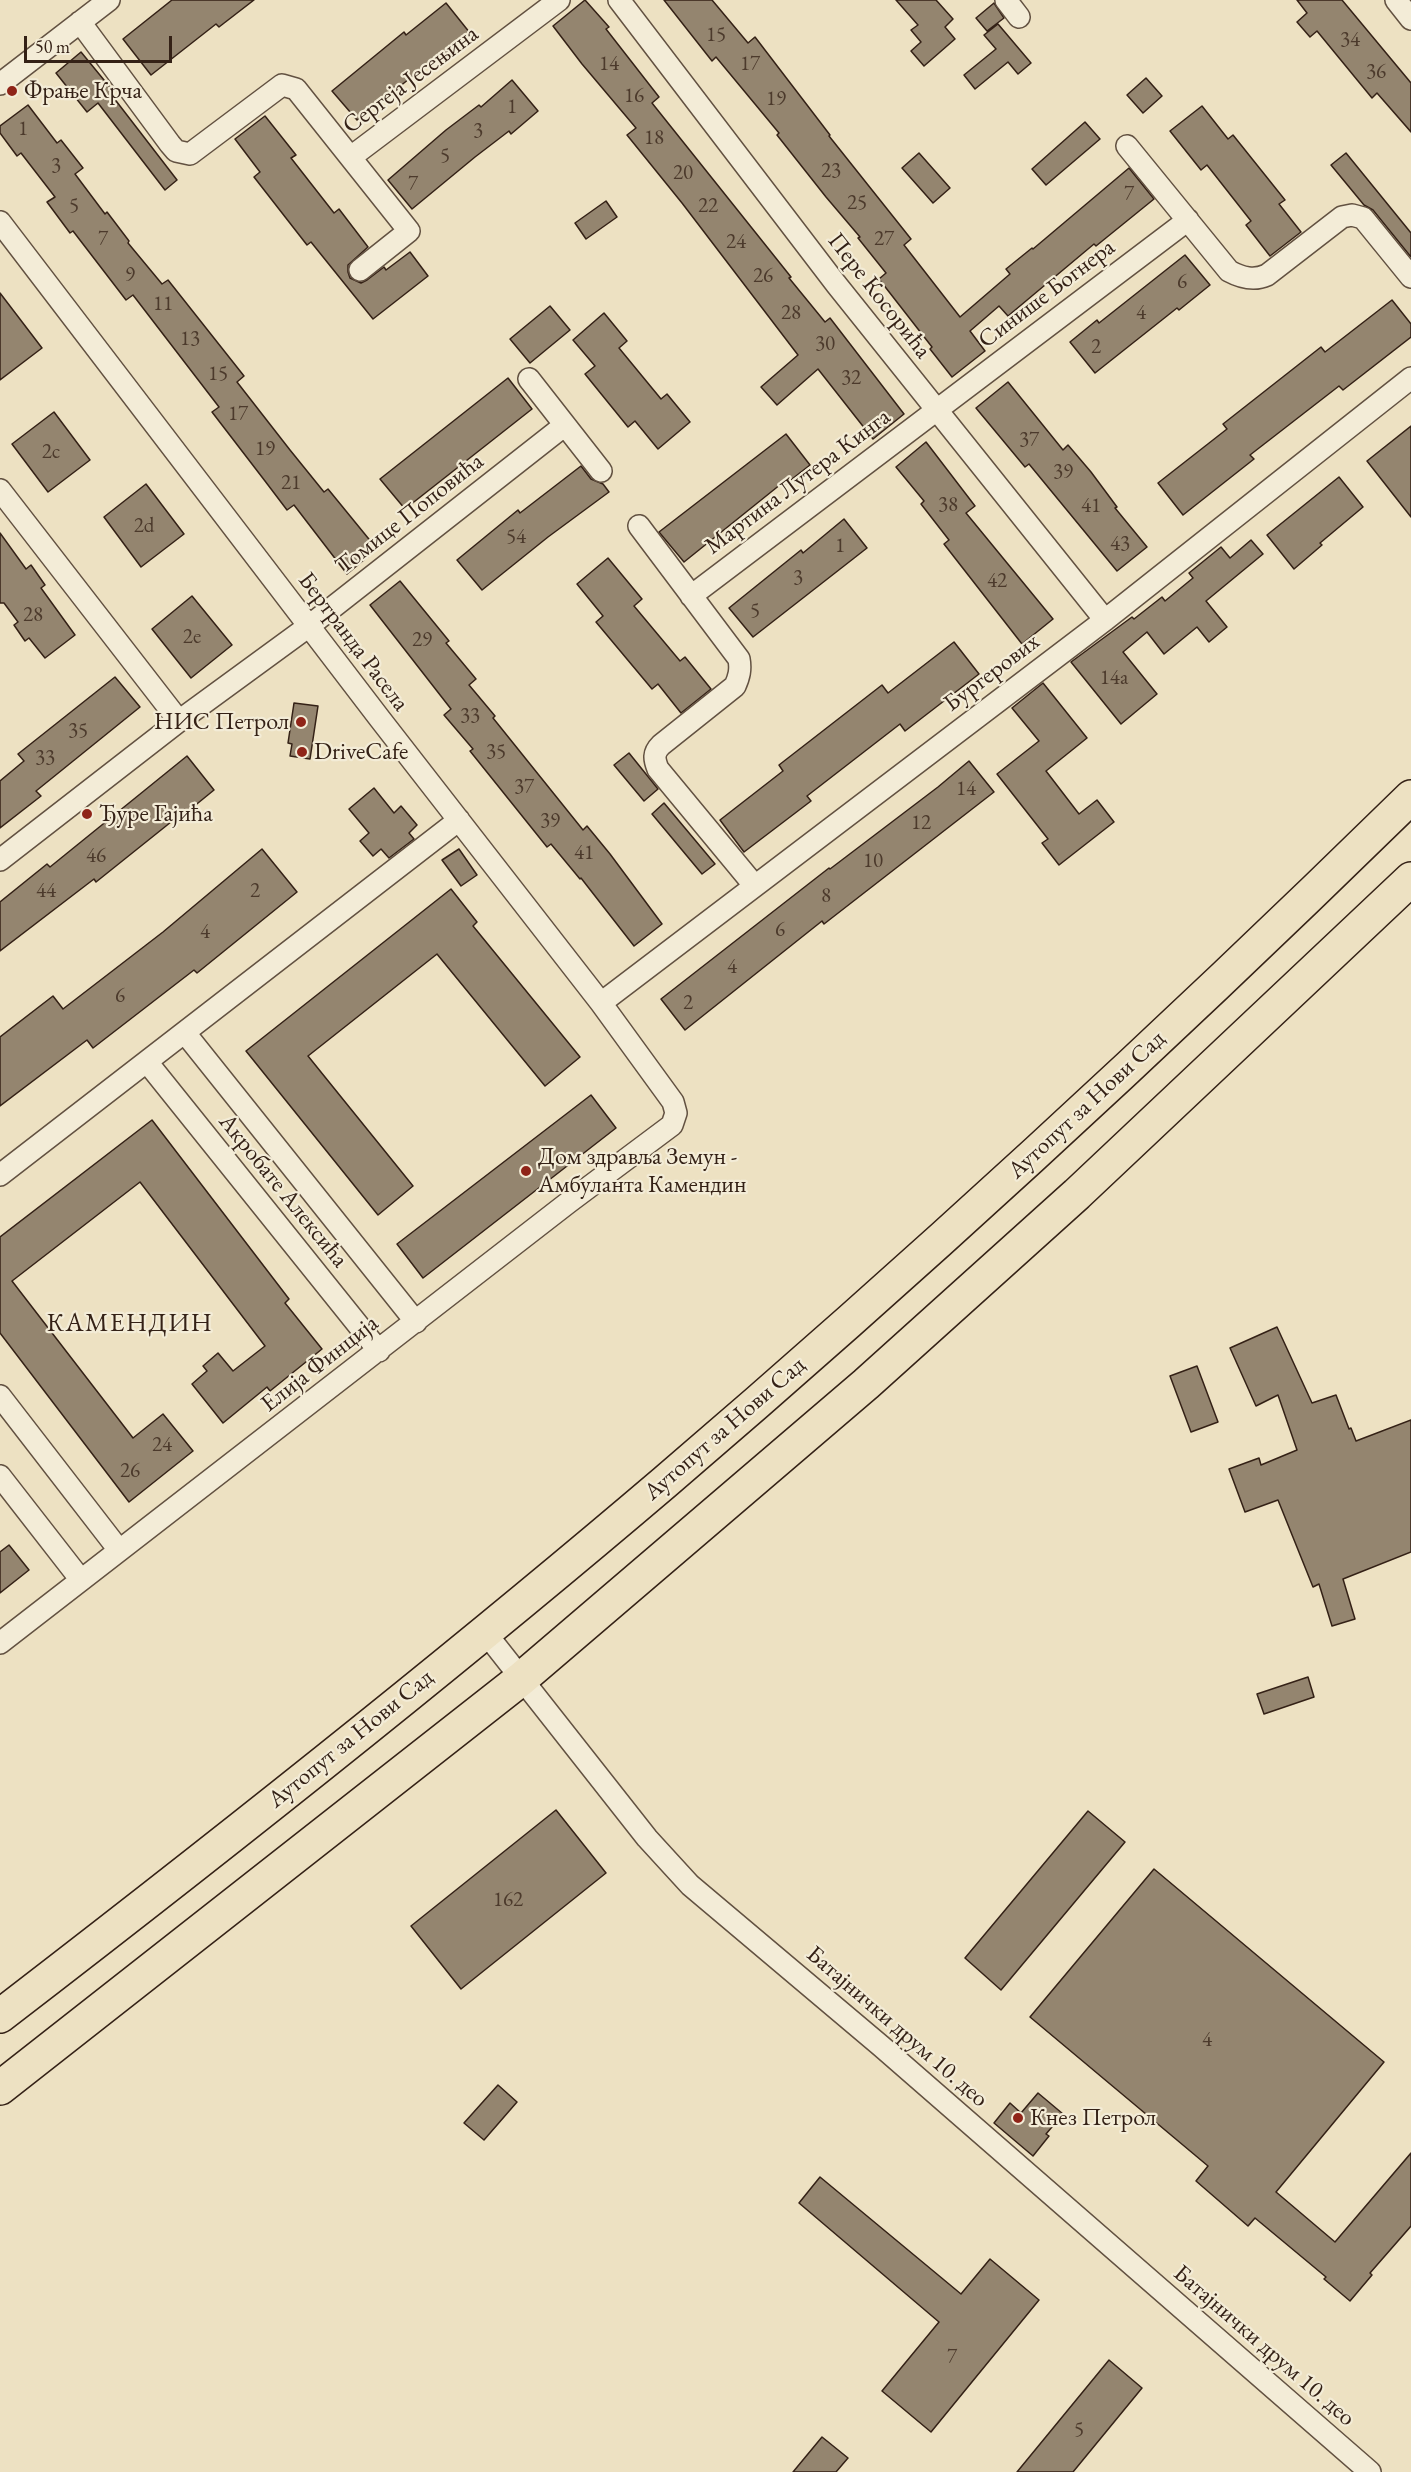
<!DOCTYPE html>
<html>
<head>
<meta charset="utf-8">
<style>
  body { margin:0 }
  #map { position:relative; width:1411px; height:2472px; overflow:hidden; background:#ede1c2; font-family:"EB Garamond",serif }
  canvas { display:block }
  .scale { position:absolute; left:24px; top:36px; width:148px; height:27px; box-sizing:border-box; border:3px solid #342116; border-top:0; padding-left:8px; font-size:18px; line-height:21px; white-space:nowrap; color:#342116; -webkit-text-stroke:4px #f3ecd7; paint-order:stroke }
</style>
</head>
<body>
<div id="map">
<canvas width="1411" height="2472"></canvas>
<div class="scale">50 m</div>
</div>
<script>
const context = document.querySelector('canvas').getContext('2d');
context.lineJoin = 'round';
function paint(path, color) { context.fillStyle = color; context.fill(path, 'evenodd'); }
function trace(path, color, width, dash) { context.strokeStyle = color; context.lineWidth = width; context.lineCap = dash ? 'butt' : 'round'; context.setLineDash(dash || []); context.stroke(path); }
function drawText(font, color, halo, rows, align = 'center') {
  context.font = font + ' "EB Garamond",serif'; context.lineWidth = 4.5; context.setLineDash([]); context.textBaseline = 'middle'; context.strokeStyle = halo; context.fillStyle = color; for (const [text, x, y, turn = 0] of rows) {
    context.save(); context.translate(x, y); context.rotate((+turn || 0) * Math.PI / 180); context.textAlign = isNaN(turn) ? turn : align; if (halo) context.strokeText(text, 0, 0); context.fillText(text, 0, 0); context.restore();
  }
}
const building = new Path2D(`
  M 172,0 L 254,0 L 219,27 L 216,24 L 151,75 L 123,39 Z
  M 585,0 L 609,27 L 606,29 L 659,97 L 652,103 L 791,277 L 789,278 L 825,322 L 830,318 L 904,414 L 873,439 L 818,369 L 777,405 L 761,387 L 798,355 L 682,203 L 627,135 L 636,128 L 582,64 L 553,26 Z
  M 664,0 L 712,0 L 748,43 L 755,37 L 830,135 L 829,136 L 911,239 L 904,245 L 960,317 L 1010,274 L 1006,269 L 1032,248 L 1033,249 L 1129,168 L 1154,199 L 1096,246 L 1094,244 L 1008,316 L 999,306 L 970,331 L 985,351 L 952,377 L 930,349 L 932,347 L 879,279 L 886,273 L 858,238 L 860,237 L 826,197 L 777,135 L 779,133 L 716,57 L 712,61 Z
  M 896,0 L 936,0 L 953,19 L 945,27 L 955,39 L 924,66 L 911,51 L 921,42 L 911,30 L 918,25 Z
  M 1297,0 L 1342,0 L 1411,83 L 1411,132 L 1377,93 L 1372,98 L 1317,31 L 1310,37 L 1297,22 L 1307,13 Z
  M 446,3 L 470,33 L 440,57 L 439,55 L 399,87 L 397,85 L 357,120 L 332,91 L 404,32 L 406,35 Z
  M 994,3 L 1004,18 L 987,31 L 976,18 Z
  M 998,24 L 1031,63 L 1018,74 L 1008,62 L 975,89 L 964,75 L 996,49 L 984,35 Z
  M 81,52 L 113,91 L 110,93 L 177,180 L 165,190 L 98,103 L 87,112 L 56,73 Z
  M 1146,78 L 1162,96 L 1143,113 L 1127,95 Z
  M 512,80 L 538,111 L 511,134 L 509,131 L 475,157 L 412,209 L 388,180 L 446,130 L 479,105 L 481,107 Z
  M 28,105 L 57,143 L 61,140 L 83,168 L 75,174 L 105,214 L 107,212 L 129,241 L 128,243 L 162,284 L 168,280 L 244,376 L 237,382 L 290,450 L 324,492 L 328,489 L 377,549 L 347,574 L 294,505 L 287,510 L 265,481 L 212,412 L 219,407 L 133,295 L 126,300 L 73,231 L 70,233 L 47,202 L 55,197 L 21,153 L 17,156 L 0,133 L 0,126 Z
  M 1202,106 L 1228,139 L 1233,135 L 1285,200 L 1279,204 L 1301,232 L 1270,256 L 1246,225 L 1251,221 L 1207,165 L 1201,170 L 1170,131 Z
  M 265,116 L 296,155 L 291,158 L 334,213 L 339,209 L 368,247 L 348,265 L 348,272 L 350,278 L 361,283 L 367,280 L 384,267 L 386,270 L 410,252 L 428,276 L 373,319 L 311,242 L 307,245 L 254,177 L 260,172 L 235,139 Z
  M 1085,122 L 1100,139 L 1046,185 L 1032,169 Z
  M 919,153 L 950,188 L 933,203 L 902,168 Z
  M 1346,153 L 1411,233 L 1411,257 L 1373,210 L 1364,205 L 1331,165 Z
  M 606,201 L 617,217 L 586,239 L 575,223 Z
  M 1185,255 L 1210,285 L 1179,310 L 1177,308 L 1095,373 L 1070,342 L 1097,320 L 1099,323 Z
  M 0,293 L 42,348 L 0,380 Z
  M 1392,300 L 1411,324 L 1411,337 L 1343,390 L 1339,386 L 1250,455 L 1254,459 L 1183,515 L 1158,483 L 1227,429 L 1223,424 L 1321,347 L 1325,352 Z
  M 550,306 L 570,330 L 530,363 L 510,339 Z
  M 604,313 L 627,341 L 619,348 L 661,399 L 667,394 L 690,422 L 658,449 L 635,421 L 628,427 L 585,374 L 595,366 L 573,340 Z
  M 508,378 L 532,409 L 405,509 L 380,479 Z
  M 1008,382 L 1063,450 L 1068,445 L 1091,472 L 1117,507 L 1115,508 L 1147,547 L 1117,571 L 1029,464 L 1025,467 L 976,408 Z
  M 54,412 L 90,460 L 48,492 L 12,444 Z
  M 1411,426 L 1411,517 L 1367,461 Z
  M 786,434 L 810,465 L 783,486 L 781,484 L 684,562 L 659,532 Z
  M 926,442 L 975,506 L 966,513 L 1053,619 L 1022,644 L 944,544 L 949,540 L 921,504 L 924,501 L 896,467 Z
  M 581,466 L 591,479 L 603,484 L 609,492 L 548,537 L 482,590 L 457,560 L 518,510 L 520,513 Z
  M 1339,477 L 1363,507 L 1320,543 L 1322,545 L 1294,569 L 1267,535 Z
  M 146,484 L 184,534 L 141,567 L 104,517 Z
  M 844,519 L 867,548 L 753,637 L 729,608 L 801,550 L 803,553 Z
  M 0,533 L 26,569 L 31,565 L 45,585 L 41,588 L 75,635 L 45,658 L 29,638 L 25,641 L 14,625 L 18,622 L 4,603 L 0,603 Z
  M 1251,540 L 1263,554 L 1206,601 L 1227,627 L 1209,642 L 1197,627 L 1164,654 L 1147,632 L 1123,652 L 1157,694 L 1121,724 L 1071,662 L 1132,617 L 1134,619 L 1162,597 L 1165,601 L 1193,578 L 1189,573 L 1221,547 L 1230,558 Z
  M 608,558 L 642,599 L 634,606 L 680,661 L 685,657 L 711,689 L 681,713 L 658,684 L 652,689 L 596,622 L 603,616 L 577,584 Z
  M 400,581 L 449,641 L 446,643 L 476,679 L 469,685 L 495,716 L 493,718 L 583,830 L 587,826 L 610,854 L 662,924 L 634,946 L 581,878 L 580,879 L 551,844 L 547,847 L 470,751 L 473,749 L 444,715 L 451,709 L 370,605 Z
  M 192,596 L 232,645 L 191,678 L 152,629 Z
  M 954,642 L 979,674 L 905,731 L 900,724 L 807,796 L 811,801 L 744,852 L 720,820 L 783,771 L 779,765 L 882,685 L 888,693 Z
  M 115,677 L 140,707 L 36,791 L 41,796 L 0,828 L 0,781 L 24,761 L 18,754 Z
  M 1043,683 L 1087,738 L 1046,771 L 1079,814 L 1097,800 L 1114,822 L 1059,865 L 1042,843 L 1048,839 L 997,774 L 1039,741 L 1012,708 Z
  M 294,703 L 318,706 L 310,759 L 290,756 L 292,744 L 288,743 Z
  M 629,753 L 658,789 L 644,801 L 614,765 Z
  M 187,756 L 214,790 L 187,812 L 186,810 L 96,882 L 94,879 L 0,951 L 0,902 L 47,864 L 50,867 Z
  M 969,761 L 994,792 L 824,924 L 822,921 L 685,1030 L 661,999 L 829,868 L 830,869 L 938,787 Z
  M 374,788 L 394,813 L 401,806 L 417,825 L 409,833 L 414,839 L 389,858 L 381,849 L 373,856 L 360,841 L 369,833 L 349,809 Z
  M 664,803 L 715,864 L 702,874 L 652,814 Z
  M 262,849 L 297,892 L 197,973 L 194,970 L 93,1048 L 87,1040 L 0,1106 L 0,1037 L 53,996 L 63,1009 L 163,932 Z
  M 459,849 L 477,875 L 461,886 L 442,860 Z
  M 451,889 L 477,922 L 473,926 L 580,1057 L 545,1086 L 437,954 L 308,1056 L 413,1186 L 378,1215 L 246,1051 Z
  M 591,1095 L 616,1128 L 423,1278 L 397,1244 Z
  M 152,1120 L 289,1299 L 285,1303 L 322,1349 L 270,1391 L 267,1387 L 223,1423 L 192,1384 L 207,1371 L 203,1366 L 218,1353 L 233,1371 L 265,1346 L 140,1182 L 12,1281 L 133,1438 L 163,1414 L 193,1451 L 129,1502 L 0,1333 L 0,1237 Z
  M 1277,1327 L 1312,1403 L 1336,1395 L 1349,1429 L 1351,1428 L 1356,1441 L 1411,1420 L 1411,1552 L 1343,1579 L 1355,1619 L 1332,1626 L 1319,1584 L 1313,1587 L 1278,1500 L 1245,1512 L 1229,1469 L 1259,1458 L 1261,1465 L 1297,1450 L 1278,1395 L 1256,1406 L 1230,1348 Z
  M 1197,1366 L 1218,1422 L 1191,1432 L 1170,1376 Z
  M 9,1545 L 29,1570 L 0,1593 L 0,1552 Z
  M 1308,1677 L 1314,1697 L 1264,1714 L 1257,1694 Z
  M 556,1810 L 606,1873 L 461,1989 L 411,1926 Z
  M 1088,1811 L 1125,1842 L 1001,1990 L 965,1958 Z
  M 1154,1869 L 1384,2062 L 1276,2192 L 1335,2242 L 1411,2153 L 1411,2226 L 1370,2273 L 1372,2275 L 1350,2301 L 1324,2279 L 1326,2277 L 1255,2218 L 1248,2226 L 1196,2181 L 1208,2166 L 1030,2017 Z
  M 498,2085 L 517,2102 L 484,2140 L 464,2123 Z
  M 1038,2093 L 1063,2114 L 1046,2134 L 1049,2136 L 1033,2156 L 994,2123 L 1010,2103 L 1021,2113 Z
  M 820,2177 L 961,2294 L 990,2259 L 1039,2300 L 931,2432 L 882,2391 L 939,2322 L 799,2203 Z
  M 1109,2360 L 1142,2388 L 1073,2472 L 1017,2472 Z
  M 822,2437 L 848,2458 L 836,2472 L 793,2472 Z`);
paint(building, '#94856f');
trace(building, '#342116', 1.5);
const street = new Path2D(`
  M 619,0 L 836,284 L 1105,620
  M 1006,0 L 1019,17
  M 1396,0 L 1411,19
  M 80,22 L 170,144 L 176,151 L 190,154 L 282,85 L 296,89 L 409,231 L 360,270
  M 0,84 L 109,0
  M 1127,146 L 1229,271 C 1242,278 1254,281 1267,275 L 1342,217 L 1352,215 L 1363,218 L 1411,277
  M 351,157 L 559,0
  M 0,222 L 380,719 L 601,1003 L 673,1102 L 676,1113 L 672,1125 L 569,1202 L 0,1643
  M 529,379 L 601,471
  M 0,490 L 179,721
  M 639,526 L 739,659 C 741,670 739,677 735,686 L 661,745 C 653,753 654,759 658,769 L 754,885
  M 691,596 L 1188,220
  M 0,860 L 179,721 L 309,626 L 565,425
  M 601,1003 L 1105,620 L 1411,378
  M 185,1033 L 416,1322
  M 147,1062 L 379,1351
  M 0,1175 L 459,820
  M 0,1396 L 119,1550
  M 0,1476 L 81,1580
  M 484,1631 L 647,1838 L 690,1885 L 881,2046 L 1370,2472`);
const primary = new Path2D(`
  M 0,2016 C 225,1843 449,1666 665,1482 C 922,1262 1170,1033 1411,797
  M 0,2088 L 521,1679 L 866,1384 L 1077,1194 L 1411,879`);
trace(street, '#625141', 24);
trace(primary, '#342116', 36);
trace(street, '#f3ecd7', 21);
trace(primary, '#ede1c2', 33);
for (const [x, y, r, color] of [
  [12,91,6,"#8f2418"],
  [301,722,6,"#8f2418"],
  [302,752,6,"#8f2418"],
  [87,814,6,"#8f2418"],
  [526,1171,6,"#8f2418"],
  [1018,2118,6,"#8f2418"]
]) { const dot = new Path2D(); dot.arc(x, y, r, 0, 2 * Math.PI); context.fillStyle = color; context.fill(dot); trace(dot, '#f3ecd7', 2); }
drawText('21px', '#4c3a2c', null, [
  ["15",716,35],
  ["34",1350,40],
  ["14",609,64],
  ["17",750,64],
  ["36",1376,72],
  ["16",634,96],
  ["19",776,99],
  ["1",512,107],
  ["1",23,129],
  ["3",478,131],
  ["18",654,138],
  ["5",445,156],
  ["3",56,166],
  ["23",831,171],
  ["20",683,173],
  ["7",413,184],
  ["7",1129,194],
  ["25",857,203],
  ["5",74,206],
  ["22",708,206],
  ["7",103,239],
  ["27",884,239],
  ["24",736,242],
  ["9",130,275],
  ["26",763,276],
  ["6",1182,282],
  ["11",163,304],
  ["28",791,313],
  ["4",1141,313],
  ["13",190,339],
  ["30",825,344],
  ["2",1096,347],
  ["15",218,374],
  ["32",851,378],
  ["17",238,414],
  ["37",1029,440],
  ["19",265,449],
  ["2c",51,452],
  ["39",1063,472],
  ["21",291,483],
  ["38",948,505],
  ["41",1091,506],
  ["2d",144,526],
  ["54",516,537],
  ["43",1120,544],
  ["1",840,546],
  ["3",798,578],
  ["42",997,581],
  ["5",755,611],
  ["28",33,615],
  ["2e",192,637],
  ["29",422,640],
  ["14a",1114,678],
  ["33",470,716],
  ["35",78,731],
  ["35",496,752],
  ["33",45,758],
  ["37",524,787],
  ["14",966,789],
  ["39",550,821],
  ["12",921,823],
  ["41",584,853],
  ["46",96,856],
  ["10",873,861],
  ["44",46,891],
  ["2",255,891],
  ["8",826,896],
  ["6",780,930],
  ["4",205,932],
  ["4",732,967],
  ["6",120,996],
  ["2",688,1003],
  ["24",162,1445],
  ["26",130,1471],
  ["162",508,1900],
  ["4",1207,2040],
  ["7",952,2357],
  ["5",1079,2430]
]);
drawText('24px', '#342116', '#f3ecd7', [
  ["Сергеја Јесењина",411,80,-37],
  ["Синише Богнера",1047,294,-37],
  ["Пере Косорића",879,296,52],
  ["Мартина Лутера Кинга",798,482,-37],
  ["Томице Поповића",410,514,-38],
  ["Бертранда Расела",353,642,53],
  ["Бургерових",992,673,-37],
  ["Аутопут за Нови Сад",1087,1105,-43],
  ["Акробате Алексића",283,1191,51],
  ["Елија Финција",320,1364,-38],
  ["Аутопут за Нови Сад",725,1429,-41],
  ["Аутопут за Нови Сад",351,1739,-39],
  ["Батајнички друм 10. део",897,2027,41],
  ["Батајнички друм 10. део",1264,2346,41]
]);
drawText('24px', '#342116', '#f3ecd7', [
  ["Фрање Крча",24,91],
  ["НИС Петрол",289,722,"right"],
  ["DriveCafe",314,752],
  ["Ђуре Гајића",99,814],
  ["Дом здравља Земун -",538,1157],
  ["Амбуланта Камендин",538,1185],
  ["Кнез Петрол",1030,2118]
], 'left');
context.letterSpacing = '1.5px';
drawText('26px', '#342116', '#f3ecd7', [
  ["КАМЕНДИН",130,1324]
]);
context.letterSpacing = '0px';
</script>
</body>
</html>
